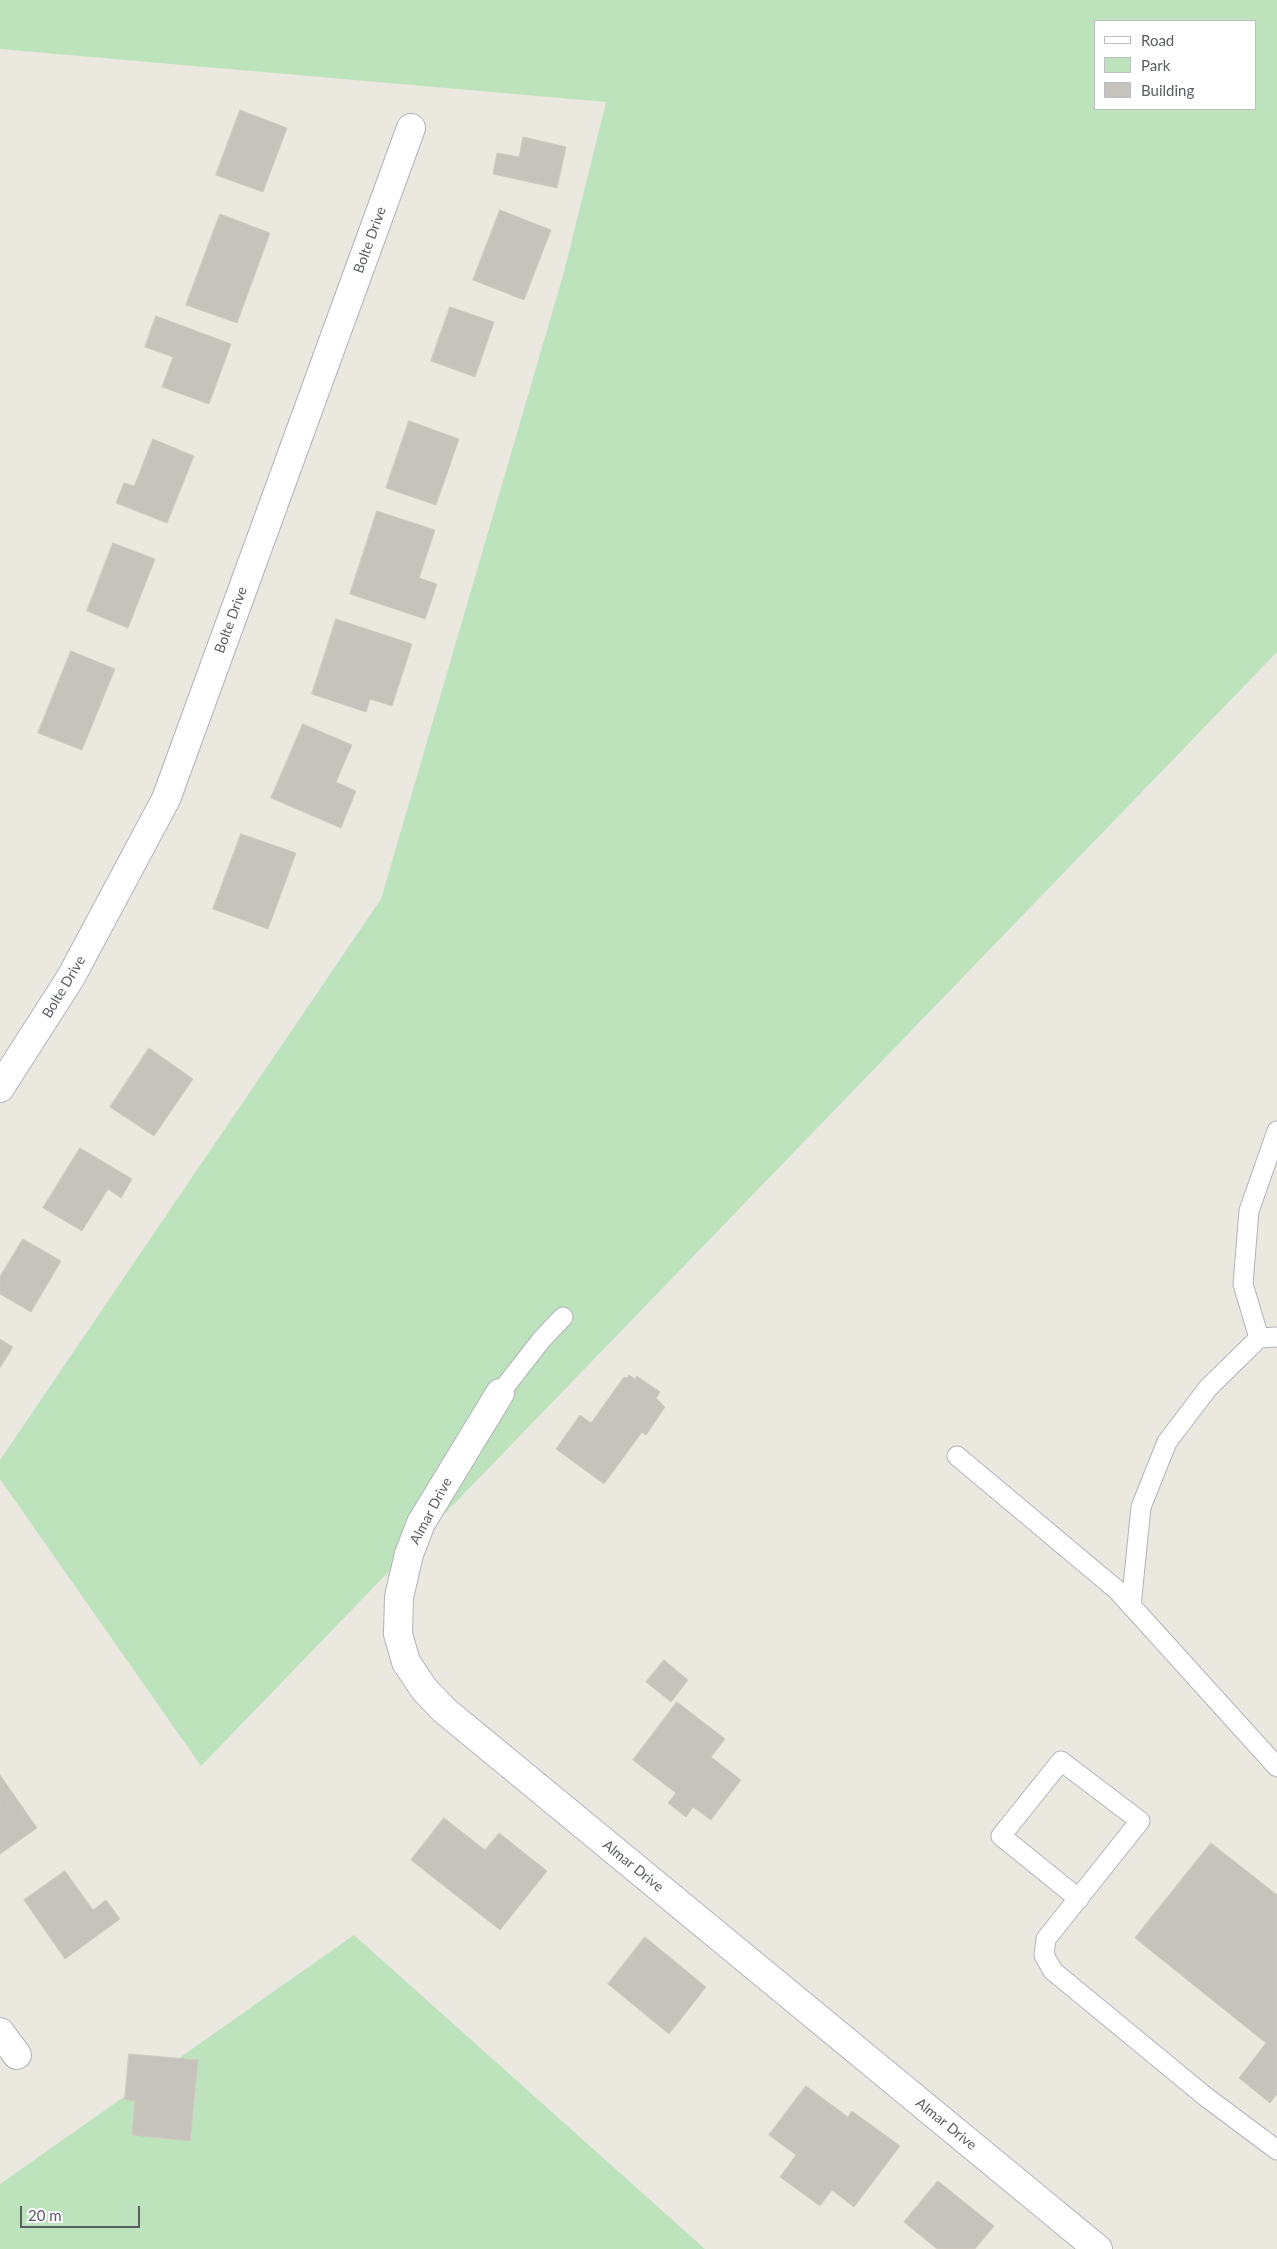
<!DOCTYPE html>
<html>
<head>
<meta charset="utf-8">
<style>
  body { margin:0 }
  #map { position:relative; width:1277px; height:2249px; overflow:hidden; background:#ebe8e0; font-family:Lato,sans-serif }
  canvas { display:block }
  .legend { position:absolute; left:1094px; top:20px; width:162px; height:90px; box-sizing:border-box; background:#fff; border:1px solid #bdbec0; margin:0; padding:6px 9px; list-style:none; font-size:15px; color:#595c61 }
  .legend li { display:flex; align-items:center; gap:10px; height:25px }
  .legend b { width:25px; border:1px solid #bdbec0 }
  .scale { position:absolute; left:20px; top:2206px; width:120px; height:22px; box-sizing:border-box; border:2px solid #595c61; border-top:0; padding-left:6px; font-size:15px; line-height:18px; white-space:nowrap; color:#595c61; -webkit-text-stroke:4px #fff; paint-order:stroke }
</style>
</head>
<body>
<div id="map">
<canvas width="1277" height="2249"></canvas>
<ul class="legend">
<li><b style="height:6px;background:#fff"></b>Road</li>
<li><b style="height:14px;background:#bde3bc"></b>Park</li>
<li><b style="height:14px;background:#c6c3bd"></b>Building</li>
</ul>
<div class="scale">20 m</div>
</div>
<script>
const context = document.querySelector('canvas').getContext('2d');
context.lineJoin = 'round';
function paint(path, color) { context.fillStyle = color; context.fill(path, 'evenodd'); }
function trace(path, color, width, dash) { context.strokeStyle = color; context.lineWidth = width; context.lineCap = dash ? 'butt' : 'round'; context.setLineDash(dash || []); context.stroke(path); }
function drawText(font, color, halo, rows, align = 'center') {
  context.font = font + ' Lato,sans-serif'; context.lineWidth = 4; context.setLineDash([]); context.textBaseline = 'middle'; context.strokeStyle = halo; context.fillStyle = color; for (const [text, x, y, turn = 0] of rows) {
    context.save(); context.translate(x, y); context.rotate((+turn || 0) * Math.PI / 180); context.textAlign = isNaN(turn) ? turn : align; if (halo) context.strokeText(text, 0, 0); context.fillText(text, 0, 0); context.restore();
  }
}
paint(new Path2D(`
  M 0,0 L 1277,0 L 1277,652 L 201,1766 L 0,1479 L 0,1460 L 381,899 L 564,272 L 606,102 L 0,49 ZM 1096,21 L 1256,21 L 1256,109 L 1096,109 Z
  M 354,1935 L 705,2249 L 0,2249 L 0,2184 Z`), '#bde3bc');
const building = new Path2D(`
  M 240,110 L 287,128 L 263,192 L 216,175 Z
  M 523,137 L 566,147 L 557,188 L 493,174 L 497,153 L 519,157 Z
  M 500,210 L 551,230 L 524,300 L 473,280 Z
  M 220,214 L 270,233 L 237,323 L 186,305 Z
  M 450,307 L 494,322 L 475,377 L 431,361 Z
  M 156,316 L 231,344 L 209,404 L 162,387 L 173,357 L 145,347 Z
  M 409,421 L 459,439 L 436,505 L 386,488 Z
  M 153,439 L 194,456 L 167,523 L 116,503 L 124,483 L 134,486 Z
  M 377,511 L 435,530 L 419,578 L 437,584 L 425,619 L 350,594 Z
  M 113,543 L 155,559 L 128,628 L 87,611 Z
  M 336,619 L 412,644 L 392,706 L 370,699 L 366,712 L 312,694 Z
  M 71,651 L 115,669 L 82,750 L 38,733 Z
  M 303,724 L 352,745 L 336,782 L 356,791 L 341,828 L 271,798 Z
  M 241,834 L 296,853 L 268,929 L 213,909 Z
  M 149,1048 L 193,1079 L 154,1136 L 110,1107 Z
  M 80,1148 L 132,1179 L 121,1198 L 108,1189 L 82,1231 L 43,1208 Z
  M 23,1239 L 61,1261 L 31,1312 L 0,1294 L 0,1277 Z
  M 0,1339 L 13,1347 L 0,1368 Z
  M 629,1375 L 635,1379 L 637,1376 L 660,1392 L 656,1398 L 665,1407 L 646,1435 L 642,1432 L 604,1484 L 556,1449 L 580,1415 L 591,1423 L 624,1377 L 627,1378 Z
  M 664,1660 L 688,1680 L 671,1702 L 646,1682 Z
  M 677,1702 L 725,1739 L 711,1757 L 741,1780 L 711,1820 L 693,1807 L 686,1817 L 668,1803 L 676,1793 L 633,1760 Z
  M 0,1775 L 37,1828 L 0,1854 Z
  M 444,1818 L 485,1850 L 499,1833 L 547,1871 L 500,1930 L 411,1860 Z
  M 1211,1843 L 1277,1895 L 1277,2094 L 1270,2103 L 1239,2078 L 1266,2043 L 1135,1938 Z
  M 65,1871 L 93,1910 L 106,1900 L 120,1919 L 65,1959 L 24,1900 Z
  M 645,1937 L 706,1987 L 669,2034 L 608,1984 Z
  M 129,2054 L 198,2060 L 190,2141 L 132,2135 L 135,2101 L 125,2099 Z
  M 806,2086 L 848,2117 L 852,2111 L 900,2146 L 854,2207 L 832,2190 L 820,2206 L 780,2177 L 796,2155 L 769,2135 Z
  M 938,2181 L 994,2226 L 975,2249 L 937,2249 L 904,2222 Z`);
paint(building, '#c6c3bd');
trace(building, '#d0cabe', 1);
const service = new Path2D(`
  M 1259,1338 L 1243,1284 L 1249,1211 L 1277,1131
  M 500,1393 L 542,1339 L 563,1317
  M 957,1456 L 1117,1590 L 1277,1767
  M 1131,1606 L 1141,1507 L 1167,1442 L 1208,1388 L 1259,1338 L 1277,1337
  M 1079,1899 L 1001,1836 L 1061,1761 L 1140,1821 L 1046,1939 L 1044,1955 L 1053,1971 L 1206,2097 L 1277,2150`);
const minor = new Path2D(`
  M 0,1088 L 71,977 L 166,799 L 411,128
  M 500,1393 L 421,1523 L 409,1554 L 399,1597 L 398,1634 L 406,1662 L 424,1689 L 444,1710 L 1098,2249
  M 0,2032 L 17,2055`);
trace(service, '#b1b3b8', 21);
trace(minor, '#b1b3b8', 30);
trace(service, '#fff', 19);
trace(minor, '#fff', 28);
drawText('14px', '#595c61', '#fff', [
  ["Bolte Drive",370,240,-70],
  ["Bolte Drive",231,620,-70],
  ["Bolte Drive",64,987,-59],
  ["Almar Drive",431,1511,-62],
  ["Almar Drive",633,1866,39],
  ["Almar Drive",946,2124,39]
]);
</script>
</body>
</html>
